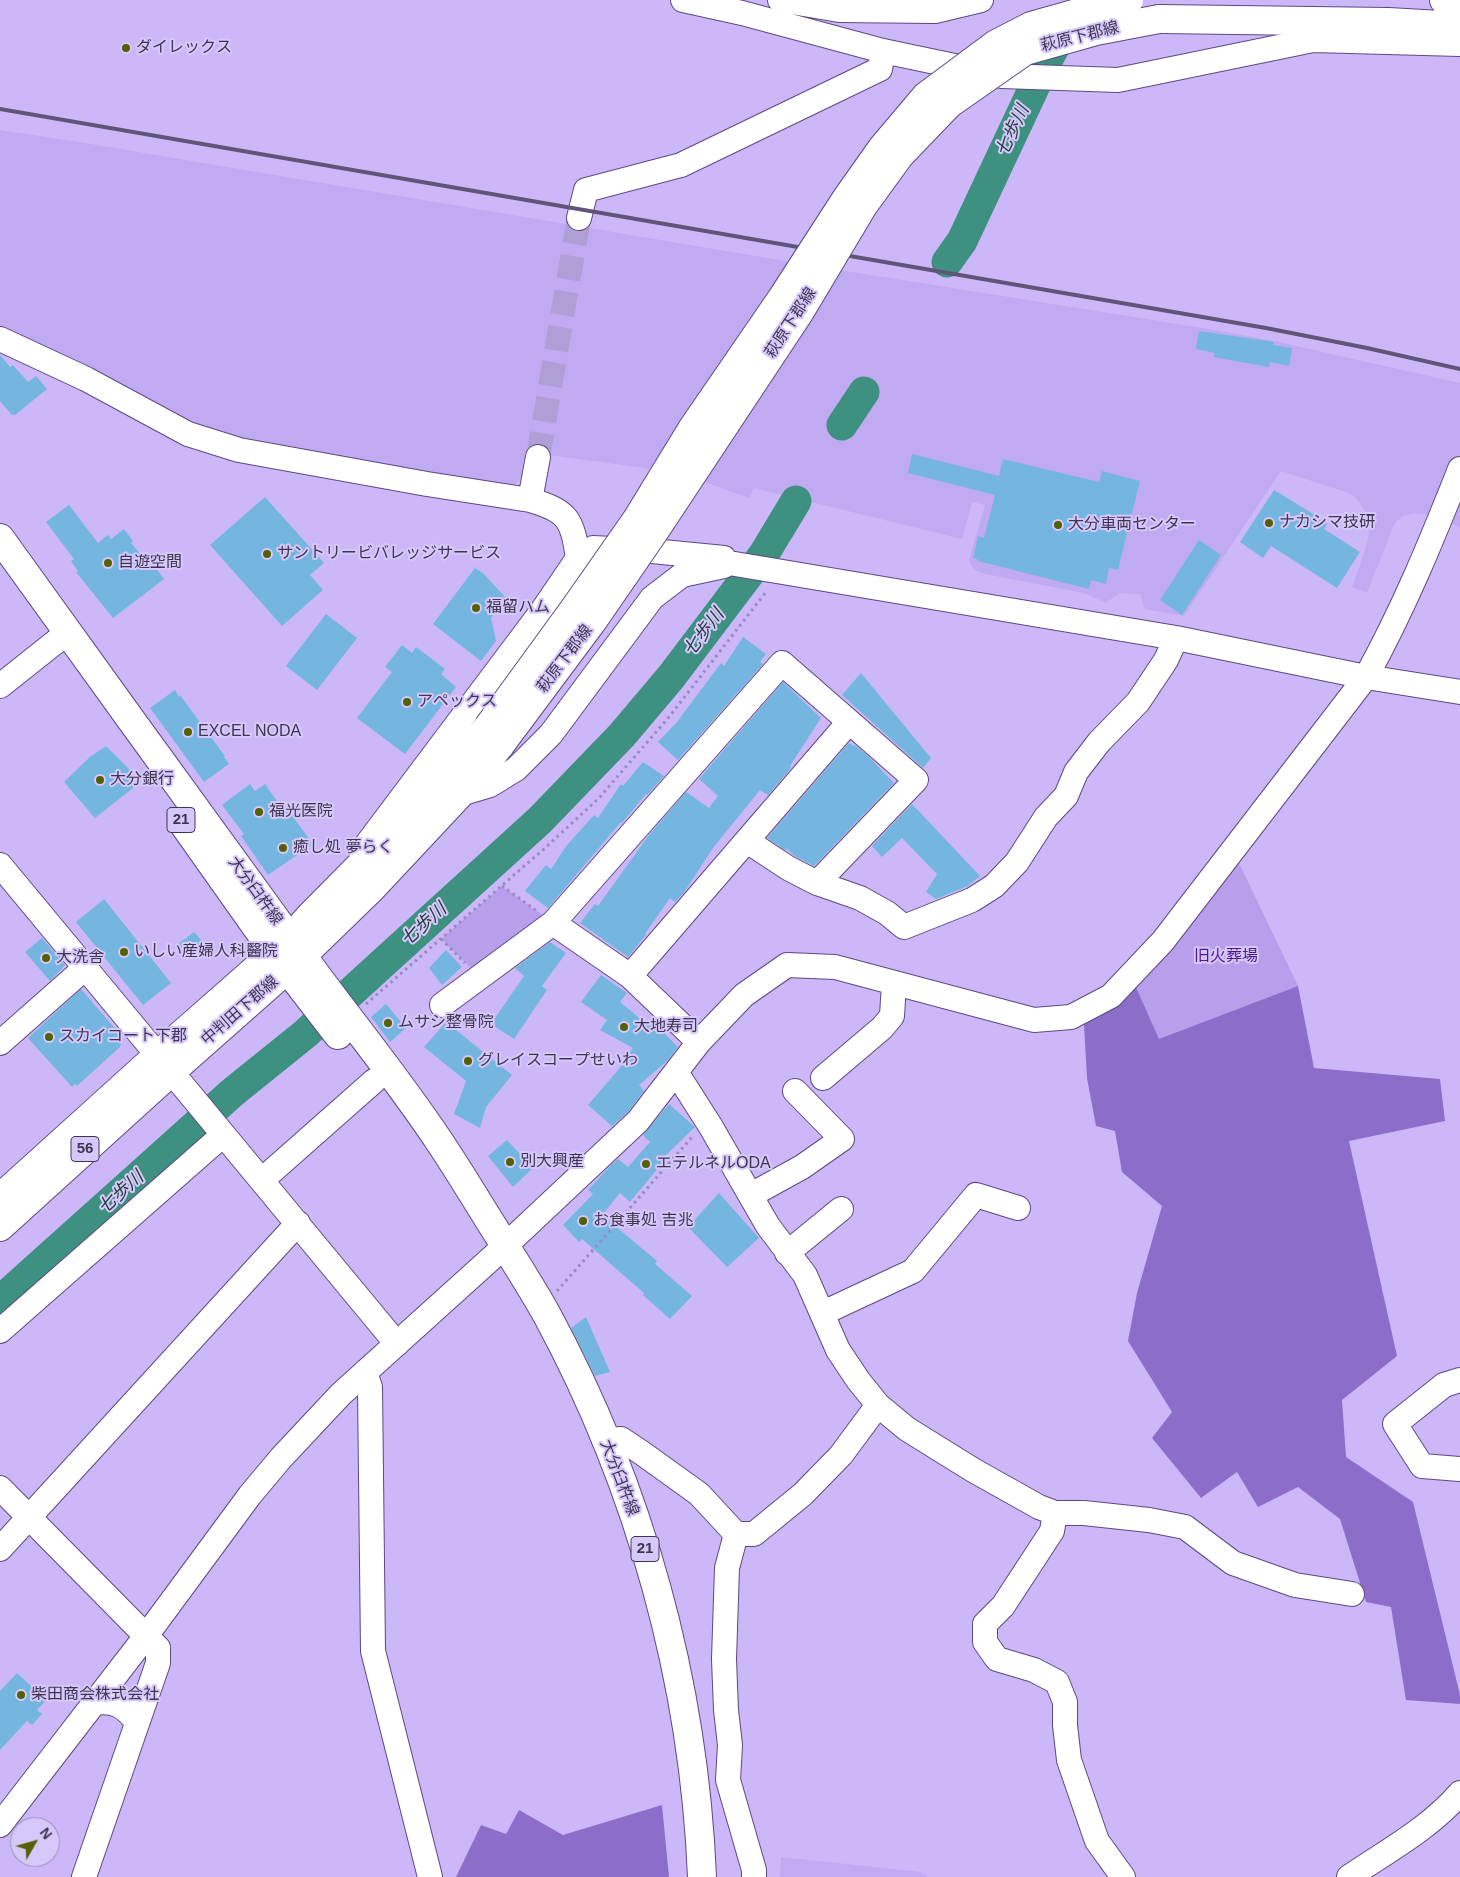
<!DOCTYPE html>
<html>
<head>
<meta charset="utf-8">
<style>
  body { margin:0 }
  #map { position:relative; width:1460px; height:1877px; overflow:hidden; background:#ccb8f8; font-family:Arial,sans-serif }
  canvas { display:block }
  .north { position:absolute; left:10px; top:1817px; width:50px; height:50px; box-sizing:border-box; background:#d7c8fc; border:1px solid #9a8eb7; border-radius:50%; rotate:52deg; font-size:14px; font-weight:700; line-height:20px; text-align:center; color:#3e364f }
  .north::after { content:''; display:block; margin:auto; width:18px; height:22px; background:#546102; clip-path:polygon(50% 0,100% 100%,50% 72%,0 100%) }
</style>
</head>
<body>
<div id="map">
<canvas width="1460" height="1877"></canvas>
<div class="north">N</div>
</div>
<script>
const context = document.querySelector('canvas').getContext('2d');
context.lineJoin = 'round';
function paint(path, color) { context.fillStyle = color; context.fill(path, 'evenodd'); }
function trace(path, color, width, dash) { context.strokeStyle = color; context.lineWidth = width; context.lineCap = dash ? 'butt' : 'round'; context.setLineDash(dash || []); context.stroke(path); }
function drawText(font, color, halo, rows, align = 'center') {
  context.font = font + ' Arial,"Noto Sans JP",sans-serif'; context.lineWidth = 4; context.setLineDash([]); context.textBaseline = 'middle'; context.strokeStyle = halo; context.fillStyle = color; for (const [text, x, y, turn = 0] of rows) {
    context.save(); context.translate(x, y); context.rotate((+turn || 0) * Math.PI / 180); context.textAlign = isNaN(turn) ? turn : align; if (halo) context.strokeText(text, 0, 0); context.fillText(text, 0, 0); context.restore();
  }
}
paint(new Path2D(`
  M 0,130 L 79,142 L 815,266 L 1209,329 L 1274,341 L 1460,383 L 1460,528 L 1452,523 L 1425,514 L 1413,513 L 1403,516 L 1395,523 L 1367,593 L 1352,587 L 1365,551 L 1371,526 L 1366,513 L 1360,503 L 1354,496 L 1346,492 L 1281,471 L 1184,616 L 1145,609 L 1140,594 L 1119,593 L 1106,603 L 1084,593 L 985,574 L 975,570 L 971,565 L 969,560 L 985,505 L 972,502 L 962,539 L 754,488 L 749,498 L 676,472 L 525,452 L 520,480 L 512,487 L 221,436 L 126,393 L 0,327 Z
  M 781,1857 L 921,1872 L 928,1877 L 780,1877 Z`), '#c0aaf1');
paint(new Path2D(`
  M 1238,861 L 1298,986 L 1159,1040 L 1135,985 Z
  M 502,886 L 553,923 L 480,977 L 441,939 Z`), '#b79fec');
paint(new Path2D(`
  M 1135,985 L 1159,1039 L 1298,986 L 1314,1068 L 1440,1079 L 1445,1121 L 1349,1141 L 1397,1356 L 1342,1400 L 1346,1457 L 1413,1502 L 1460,1695 L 1460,1704 L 1406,1700 L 1391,1607 L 1366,1602 L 1340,1519 L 1298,1487 L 1258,1507 L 1237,1472 L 1201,1498 L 1152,1438 L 1172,1412 L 1128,1341 L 1137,1293 L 1162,1206 L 1122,1172 L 1115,1131 L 1096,1126 L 1087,1078 L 1084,1024 Z
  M 662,1805 L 669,1877 L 456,1877 L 481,1825 L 506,1834 L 519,1810 L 563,1835 Z`), '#8d6dca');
trace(new Path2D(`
  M 947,262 L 962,241 L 1045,64 L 1068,23
  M 842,425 L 864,392
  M 0,1301 L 233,1092 L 305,1034 L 540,820 L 622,735 L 671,677 L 764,554 L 796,501`), '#3e9080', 31);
paint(new Path2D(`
  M 1199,331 L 1274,342 L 1273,345 L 1292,348 L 1289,366 L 1270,362 L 1269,367 L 1214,357 L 1215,353 L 1196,349 Z
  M 0,355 L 10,367 L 13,365 L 28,382 L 36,376 L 47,389 L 15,415 L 14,414 L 12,415 L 0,401 Z
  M 912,454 L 999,476 L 1003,459 L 1099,482 L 1102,471 L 1140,481 L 1118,570 L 1109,568 L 1106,584 L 1091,580 L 1089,589 L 978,561 L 979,560 L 973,558 L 978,536 L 984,538 L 995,495 L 908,473 Z
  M 1274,490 L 1320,518 L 1319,519 L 1327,524 L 1324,529 L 1360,552 L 1337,588 L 1271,546 L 1263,558 L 1240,542 Z
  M 265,497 L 324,563 L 310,575 L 323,590 L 282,626 L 210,545 Z
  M 69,505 L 98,543 L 108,535 L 111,539 L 124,529 L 133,541 L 131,543 L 150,566 L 153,564 L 164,579 L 113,618 L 76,572 L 78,571 L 71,561 L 74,559 L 46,522 Z
  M 1199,540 L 1221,555 L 1182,615 L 1160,600 Z
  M 475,568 L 483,573 L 506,598 L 491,618 L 496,641 L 481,661 L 433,624 Z
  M 326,614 L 357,638 L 317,690 L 286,666 Z
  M 743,637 L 766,654 L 760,662 L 763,664 L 678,760 L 658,742 L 677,722 L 721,663 L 724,666 Z
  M 402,645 L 412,653 L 416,647 L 432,659 L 445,669 L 441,674 L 456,687 L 405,754 L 357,718 L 392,672 L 385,667 Z
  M 861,673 L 931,758 L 923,768 L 842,695 Z
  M 783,682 L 821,718 L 790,766 L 791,768 L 768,795 L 760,790 L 713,848 L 685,891 L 675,902 L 670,898 L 645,934 L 646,935 L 628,957 L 580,923 L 595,904 L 598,906 L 649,835 L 686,792 L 709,808 L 718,796 L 699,779 Z
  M 175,690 L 179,697 L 180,695 L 225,756 L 224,757 L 229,764 L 204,782 L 150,708 Z
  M 849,743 L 854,746 L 855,745 L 869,757 L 894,783 L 814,866 L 795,856 L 787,849 L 785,850 L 767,838 Z
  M 106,746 L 130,770 L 135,784 L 133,788 L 95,818 L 64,782 L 90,757 Z
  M 643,762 L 664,776 L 647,795 L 646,794 L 622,823 L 621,822 L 548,908 L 525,891 L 546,865 L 551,869 L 567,845 L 594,815 L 598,818 L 621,784 L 623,786 Z
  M 250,784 L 255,791 L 265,784 L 279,804 L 282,802 L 313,844 L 268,875 L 241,836 L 244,834 L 222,805 Z
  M 912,804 L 980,876 L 968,886 L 936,899 L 926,892 L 937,874 L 902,838 L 882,857 L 872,846 Z
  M 104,899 L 171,983 L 143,1005 L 76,922 Z
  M 194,932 L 203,942 L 185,956 L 177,945 Z
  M 42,938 L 65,965 L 50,981 L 25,952 Z
  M 550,942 L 566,953 L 542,986 L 547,990 L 514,1039 L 491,1024 L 524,976 L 515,968 Z
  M 446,950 L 462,967 L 442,985 L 429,968 Z
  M 601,975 L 627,993 L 620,1002 L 649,1026 L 652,1021 L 678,1047 L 667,1061 L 639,1085 L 644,1091 L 628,1112 L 612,1126 L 588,1105 L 631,1055 L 629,1053 L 633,1048 L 600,1030 L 607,1020 L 581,1002 Z
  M 81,989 L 123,1038 L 120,1047 L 77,1086 L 75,1084 L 72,1087 L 28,1038 Z
  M 386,1004 L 406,1028 L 390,1042 L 371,1017 Z
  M 446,1022 L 512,1075 L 486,1107 L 480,1128 L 454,1114 L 466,1081 L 424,1047 Z
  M 669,1104 L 695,1127 L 662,1159 L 664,1161 L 630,1202 L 620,1193 L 602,1215 L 657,1261 L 655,1264 L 692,1296 L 670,1319 L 643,1295 L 644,1293 L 582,1239 L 579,1242 L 563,1225 L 593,1194 L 588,1190 L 611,1165 L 618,1159 L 628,1167 L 650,1142 L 643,1135 Z
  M 507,1140 L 533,1168 L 513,1187 L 488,1156 Z
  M 719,1193 L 759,1238 L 727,1267 L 688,1227 Z
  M 586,1317 L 610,1372 L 595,1376 L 571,1328 Z
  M 17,1673 L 46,1700 L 37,1710 L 42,1714 L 32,1725 L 27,1721 L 0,1750 L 0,1691 Z`), '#74b6e0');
trace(new Path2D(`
  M 538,457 L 579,218`), '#b09ed6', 24, [24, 12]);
const minor = new Path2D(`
  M 683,0 L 742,13 L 883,51 L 1002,76 L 1118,80 L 1313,40 L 1460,44
  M 780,0 L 839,10 L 935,11 L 981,0
  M 579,218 L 586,190 L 681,165 L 880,69 L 883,51
  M 0,339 L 86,379 L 188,434 L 239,450 L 427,484 L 530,500 L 538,457
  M 530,500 C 569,511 572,520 578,558
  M 723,562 L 1176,638 L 1366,677 L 1460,692
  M 0,686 L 68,632
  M 747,841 L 788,868 L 817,883 L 860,898 L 887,913 L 904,927 L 972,900 L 994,886 L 1017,862 L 1046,817 L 1066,796 L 1076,772 L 1099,742 L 1138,702 L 1166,660 L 1176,638
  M 361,852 L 542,611 L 578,558 L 593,548 L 652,551 L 724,558 L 724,566 L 682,575 L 652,598 L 551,734 L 516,769 L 490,785 L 460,794
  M 0,865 L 397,1344
  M 630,976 L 849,722
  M 442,1005 L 553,923
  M 699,1042 L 630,976 L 553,923 L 782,663 L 916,780 L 817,883
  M 0,1043 L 85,968
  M 676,1072 L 711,1127 L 768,1226 L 805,1275 L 838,1350 L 858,1380 L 878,1405 L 907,1429 L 973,1470 L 1039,1507 L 1055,1513 L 1052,1531 L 1003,1606 L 985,1624 L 985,1642 L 997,1659 L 1034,1670 L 1057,1682 L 1065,1702 L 1065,1725 L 1069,1760 L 1097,1841 L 1123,1877
  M 823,1078 L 882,1028 L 892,1016 L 894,983
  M 262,1180 L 374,1081
  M 751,1195 L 802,1167 L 842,1139 L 795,1091
  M 787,1253 L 841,1209
  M 823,1313 L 913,1271 L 976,1195 L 1018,1208
  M 0,1331 L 223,1135
  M 365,1372 L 370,1387 L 373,1651 L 430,1877
  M 1460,1380 L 1444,1385 L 1395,1424 L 1422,1466 L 1460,1469
  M 604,1440 L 621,1439 L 642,1453 L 699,1494 L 736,1534 L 727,1568 L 724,1659 L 726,1710 L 730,1745 L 728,1780 L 754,1870 L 754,1877
  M 0,1488 L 158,1648 L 158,1663 L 84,1877
  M 1055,1513 L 1084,1513 L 1149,1520 L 1185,1527 L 1233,1563 L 1295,1585 L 1352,1594
  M 736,1534 L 754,1534 L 803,1494 L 841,1455 L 878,1405
  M 0,1549 L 298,1223
  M 94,1703 C 115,1700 124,1706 137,1722
  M 0,1825 L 146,1636 L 250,1495 L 281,1458 L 341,1394 L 505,1246 L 638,1121 L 699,1042 L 744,995 L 787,965 L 835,967 L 1034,1020 L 1071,1017 L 1111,996 L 1163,941 L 1366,677 C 1403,610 1432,540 1460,469
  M 1349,1877 C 1387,1851 1430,1828 1460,1793`);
const major = new Path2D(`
  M 1444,0 L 1460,0
  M 1159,19 L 1388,22 L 1460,26
  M 0,538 C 101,678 202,819 304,958 C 349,1020 399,1080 441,1144 C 461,1174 480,1206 499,1236 C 515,1262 532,1288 547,1315 C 640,1487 694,1682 702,1877
  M 182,822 L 274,952 L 338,1035
  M 0,1198 L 157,1056 L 290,939 L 311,915 L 405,820 L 488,727
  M 0,1227 L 171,1072 L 302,956 L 372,888 L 460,794 L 501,744`);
trace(minor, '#5c4981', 26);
trace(major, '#5c4981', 30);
trace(new Path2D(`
  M 502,886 L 537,911
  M 441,939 L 465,963
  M 366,1004 L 545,848 L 599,798 L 669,717 L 766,592
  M 557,1291 L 693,1136`), '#9a8abd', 3, [2.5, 4]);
trace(minor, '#fff', 24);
trace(major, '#fff', 28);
trace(new Path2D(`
  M 0,109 L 1266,328 L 1367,348 L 1460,369`), '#605578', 4);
const majorBridge = new Path2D(`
  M 488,727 L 574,609 L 637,519 L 692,429 L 782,298 L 846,199 L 882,148 L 926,96 L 996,44 L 1031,26 L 1109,4 L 1129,0
  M 501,744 L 592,622 L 654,532 L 799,313 L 863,206 L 900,155 L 949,104 L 1025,51 L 1096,31 L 1159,19`);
trace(majorBridge, '#5c4981', 30, []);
trace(majorBridge, '#fff', 28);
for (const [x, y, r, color] of [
  [126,48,5,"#546102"],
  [1269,523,5,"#546102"],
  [1058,525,5,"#546102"],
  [267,554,5,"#546102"],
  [108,563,5,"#546102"],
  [476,608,5,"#546102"],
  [407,702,5,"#546102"],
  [188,732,5,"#546102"],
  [100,780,5,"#546102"],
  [259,812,5,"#546102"],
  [283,848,5,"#546102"],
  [124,952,5,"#546102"],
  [46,958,5,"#546102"],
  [388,1023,5,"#546102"],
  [624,1027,5,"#546102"],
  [49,1037,5,"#546102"],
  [468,1061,5,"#546102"],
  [510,1162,5,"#546102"],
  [646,1164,5,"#546102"],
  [583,1221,5,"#546102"],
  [21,1695,5,"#546102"]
]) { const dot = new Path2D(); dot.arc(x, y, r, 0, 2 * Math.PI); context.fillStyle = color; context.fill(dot); trace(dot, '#d7c8fc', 2); }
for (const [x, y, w] of [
  [181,820,28],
  [85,1149,28],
  [645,1549,28]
]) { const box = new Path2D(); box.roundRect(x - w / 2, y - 12.5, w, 25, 4); context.fillStyle = '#d7c8fc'; context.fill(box); trace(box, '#3e364f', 1); }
drawText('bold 15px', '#3e364f', null, [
  ["21",181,820],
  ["56",85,1149],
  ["21",645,1549]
]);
drawText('16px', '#3e364f', '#d7c8fc', [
  ["萩原下郡線",1080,37,-14],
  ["萩原下郡線",791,323,-57],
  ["萩原下郡線",565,659,-53],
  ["大分臼杵線",255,891,54],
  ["中判田下郡線",240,1011,-41],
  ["大分臼杵線",619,1478,69]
]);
drawText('16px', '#3e364f', '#d7c8fc', [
  ["ダイレックス",136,48],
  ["ナカシマ技研",1279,523],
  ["大分車両センター",1068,525],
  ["サントリービバレッジサービス",277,554],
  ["自遊空間",118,563],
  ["福留ハム",486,608],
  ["アペックス",417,702],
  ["EXCEL NODA",198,732],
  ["大分銀行",110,780],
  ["福光医院",269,812],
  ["癒し処 夢らく",293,848],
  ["いしい産婦人科醫院",134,952],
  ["大洗舎",56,958],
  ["ムサシ整骨院",398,1023],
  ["大地寿司",634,1027],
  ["スカイコート下郡",59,1037],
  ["グレイスコープせいわ",478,1061],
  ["別大興産",520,1162],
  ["エテルネルODA",656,1164],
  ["お食事処 吉兆",593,1221],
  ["柴田商会株式会社",31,1695]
], 'left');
drawText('16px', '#4d1889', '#d7c8fc', [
  ["旧火葬場",1226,957]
]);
drawText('italic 18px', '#223d37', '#d7c8fc', [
  ["七歩川",1013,131,-65],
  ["七歩川",704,633,-53],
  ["七歩川",424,925,-42],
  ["七歩川",121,1193,-42]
]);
</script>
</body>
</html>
